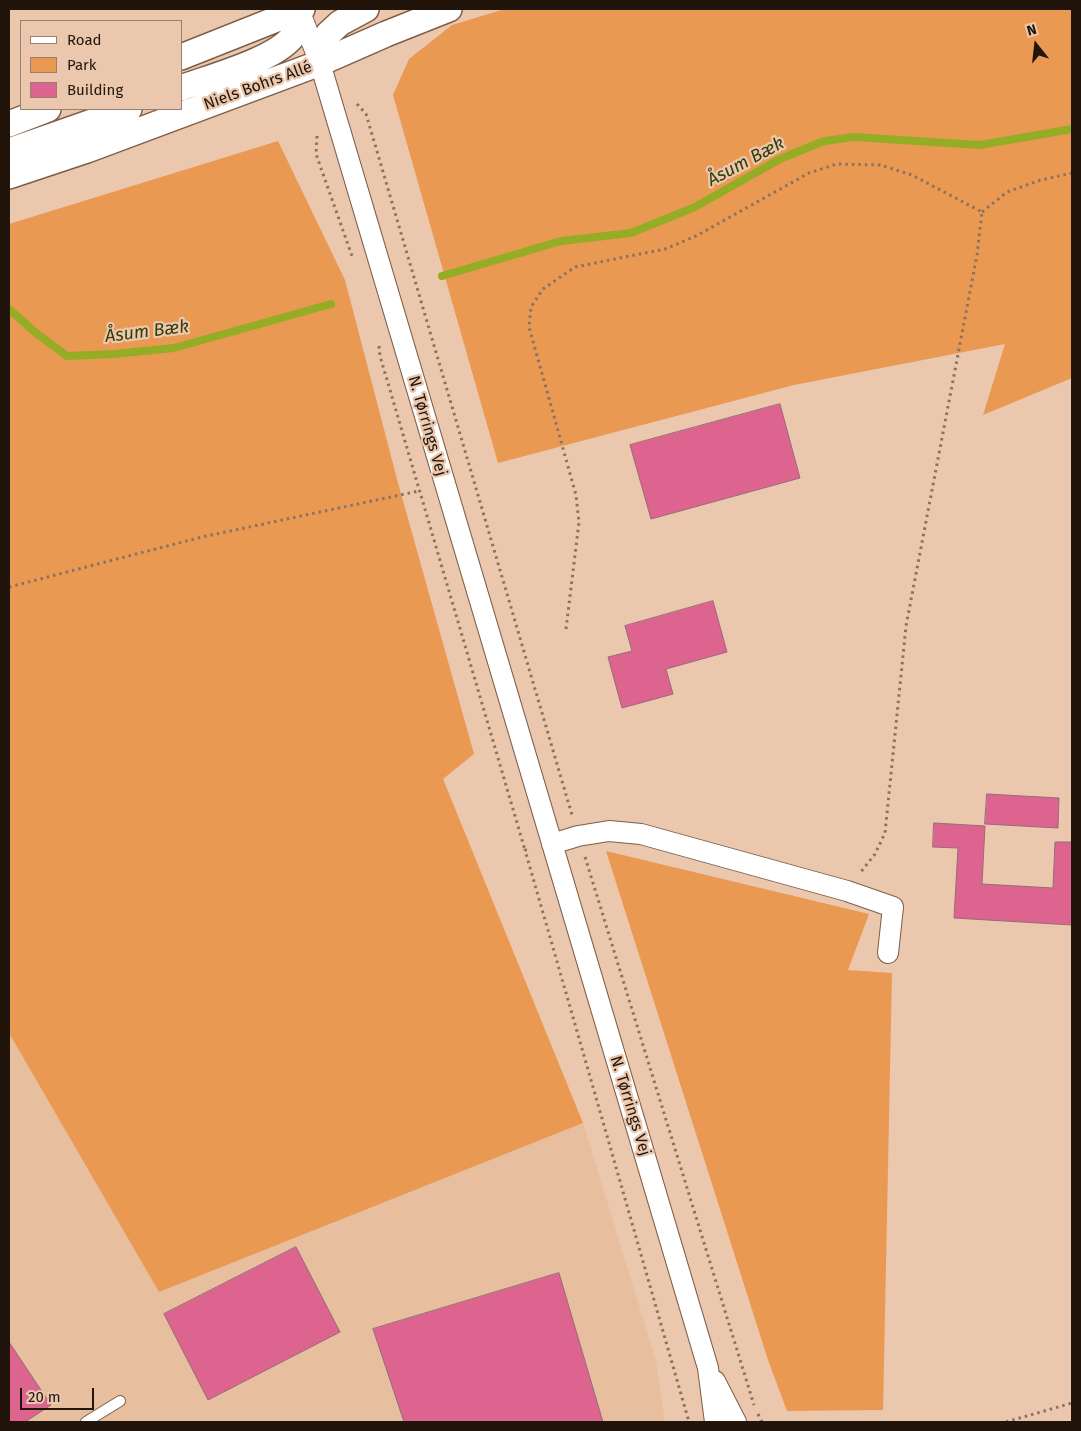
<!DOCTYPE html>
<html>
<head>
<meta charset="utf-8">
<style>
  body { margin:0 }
  #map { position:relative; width:1081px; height:1431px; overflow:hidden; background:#eac7ad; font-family:"Fira Sans",sans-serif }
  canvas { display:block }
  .frame { position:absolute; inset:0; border:10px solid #21150b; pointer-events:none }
  .legend { position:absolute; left:20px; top:20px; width:162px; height:90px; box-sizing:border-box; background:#eac7ad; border:1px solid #9a806c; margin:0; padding:6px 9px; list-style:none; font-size:15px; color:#21150b }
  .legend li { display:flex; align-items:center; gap:10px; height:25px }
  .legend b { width:25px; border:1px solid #9a806c }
  .north { position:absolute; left:1011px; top:20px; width:50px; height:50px; -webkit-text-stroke:4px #eac7ad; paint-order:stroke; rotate:344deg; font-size:14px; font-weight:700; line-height:20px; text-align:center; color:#21150b }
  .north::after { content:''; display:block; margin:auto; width:18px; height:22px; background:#21150b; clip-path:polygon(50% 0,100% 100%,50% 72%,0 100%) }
  .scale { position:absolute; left:20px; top:1388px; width:74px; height:22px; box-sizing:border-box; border:2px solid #21150b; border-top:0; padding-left:6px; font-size:15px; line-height:18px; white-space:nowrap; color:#21150b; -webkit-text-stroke:4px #eac7ad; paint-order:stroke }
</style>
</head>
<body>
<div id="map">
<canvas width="1081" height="1431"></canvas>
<div class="frame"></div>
<ul class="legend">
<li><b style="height:6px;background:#fff"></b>Road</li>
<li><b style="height:14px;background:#ea9953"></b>Park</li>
<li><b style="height:14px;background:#dc648f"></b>Building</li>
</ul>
<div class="north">N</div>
<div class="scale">20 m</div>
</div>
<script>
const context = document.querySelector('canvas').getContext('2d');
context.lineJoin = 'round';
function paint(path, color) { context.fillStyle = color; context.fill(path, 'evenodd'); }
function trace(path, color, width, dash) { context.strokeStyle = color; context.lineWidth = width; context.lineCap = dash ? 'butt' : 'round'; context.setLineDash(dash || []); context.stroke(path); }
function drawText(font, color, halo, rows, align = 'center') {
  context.font = font + ' "Fira Sans",sans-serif'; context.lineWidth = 4.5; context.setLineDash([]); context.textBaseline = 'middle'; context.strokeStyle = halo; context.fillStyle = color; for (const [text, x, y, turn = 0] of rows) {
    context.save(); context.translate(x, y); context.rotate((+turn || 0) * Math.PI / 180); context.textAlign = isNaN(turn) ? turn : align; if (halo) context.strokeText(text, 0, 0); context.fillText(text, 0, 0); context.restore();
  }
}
paint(new Path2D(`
  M 9,1033 L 159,1292 L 583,1123 L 656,1361 L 665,1422 L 9,1422 Z`), '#e7be9e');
paint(new Path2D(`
  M 505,9 L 1072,9 L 1072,378 L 983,415 L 1005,344 L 794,385 L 498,463 L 393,95 L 409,59 L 452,25 Z
  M 278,141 L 345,280 L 398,483 L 474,754 L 443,779 L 583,1123 L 159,1292 L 9,1033 L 9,224 Z
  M 606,851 L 869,914 L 848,970 L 892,973 L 883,1410 L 787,1411 L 768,1360 Z`), '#ea9953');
trace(new Path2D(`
  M 442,276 L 561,241 L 631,233 L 695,207 L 780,159 L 824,141 L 854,137 L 980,145 L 1072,129
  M 9,309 L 36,333 L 67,356 L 114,354 L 174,348 L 331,304`), '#94ad24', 8);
const building = new Path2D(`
  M 780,404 L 800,478 L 651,519 L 630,445 Z
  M 713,601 L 727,652 L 666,669 L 673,694 L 622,708 L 608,657 L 632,651 L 625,626 Z
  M 987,794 L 1059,798 L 1058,828 L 985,824 Z
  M 934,823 L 985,826 L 982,884 L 1053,888 L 1055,842 L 1072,842 L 1072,925 L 954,918 L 958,848 L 933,847 Z
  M 296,1247 L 340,1332 L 208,1400 L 164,1314 Z
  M 559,1273 L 603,1422 L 404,1422 L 373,1329 Z
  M 9,1342 L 51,1405 L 25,1422 L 9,1422 Z`);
paint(building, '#dc648f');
trace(building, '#956c78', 1);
const service = new Path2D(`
  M 86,1422 L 120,1401`);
const minor = new Path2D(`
  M 299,10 L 320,63 L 708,1368 L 715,1422
  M 552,844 L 578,836 L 609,831 L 641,834 L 847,891 L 893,907 L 888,953
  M 715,1381 L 736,1422`);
const tertiary = new Path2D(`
  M 181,57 L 302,9
  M 320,63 L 328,34 L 340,23 L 366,9
  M 181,88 C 210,77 280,59 295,33 C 299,27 298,17 299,10
  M 9,124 L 48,109
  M 9,151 L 129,109
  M 9,176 L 87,150 L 320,63 L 386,34 L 449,9`);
trace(service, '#7d5f47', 12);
trace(minor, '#7d5f47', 22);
trace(tertiary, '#7d5f47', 28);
trace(new Path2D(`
  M 357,104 L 366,114 L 572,815
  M 317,136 L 316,154 L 352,256
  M 982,212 L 1007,192 L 1041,180 L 1072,173
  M 379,346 L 380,356 L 525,850
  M 9,587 L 202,537 L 419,491
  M 566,629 L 579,522 L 576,495 L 529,327 L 531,307 L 543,289 L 575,267 L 665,249 L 696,236 L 809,173 L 837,164 L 880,165 L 912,175 L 982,212 L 977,255 L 906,626 L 885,833 L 875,854 L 860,873
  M 527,850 L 525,850 L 689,1422
  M 585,857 L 754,1405
  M 758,1414 L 762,1422
  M 1006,1422 L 1072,1403`), '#8a7260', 3, [2.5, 4]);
trace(service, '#fff', 10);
trace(minor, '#fff', 20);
trace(tertiary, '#fff', 25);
drawText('16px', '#21150b', '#eac7ad', [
  ["Niels Bohrs Allé",258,86,-20],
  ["N. Tørrings Vej",427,426,74],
  ["N. Tørrings Vej",630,1106,73]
]);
drawText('italic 18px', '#333d07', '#eac7ad', [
  ["Åsum Bæk",746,162,-28],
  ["Åsum Bæk",147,332,-7]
]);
</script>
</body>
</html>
